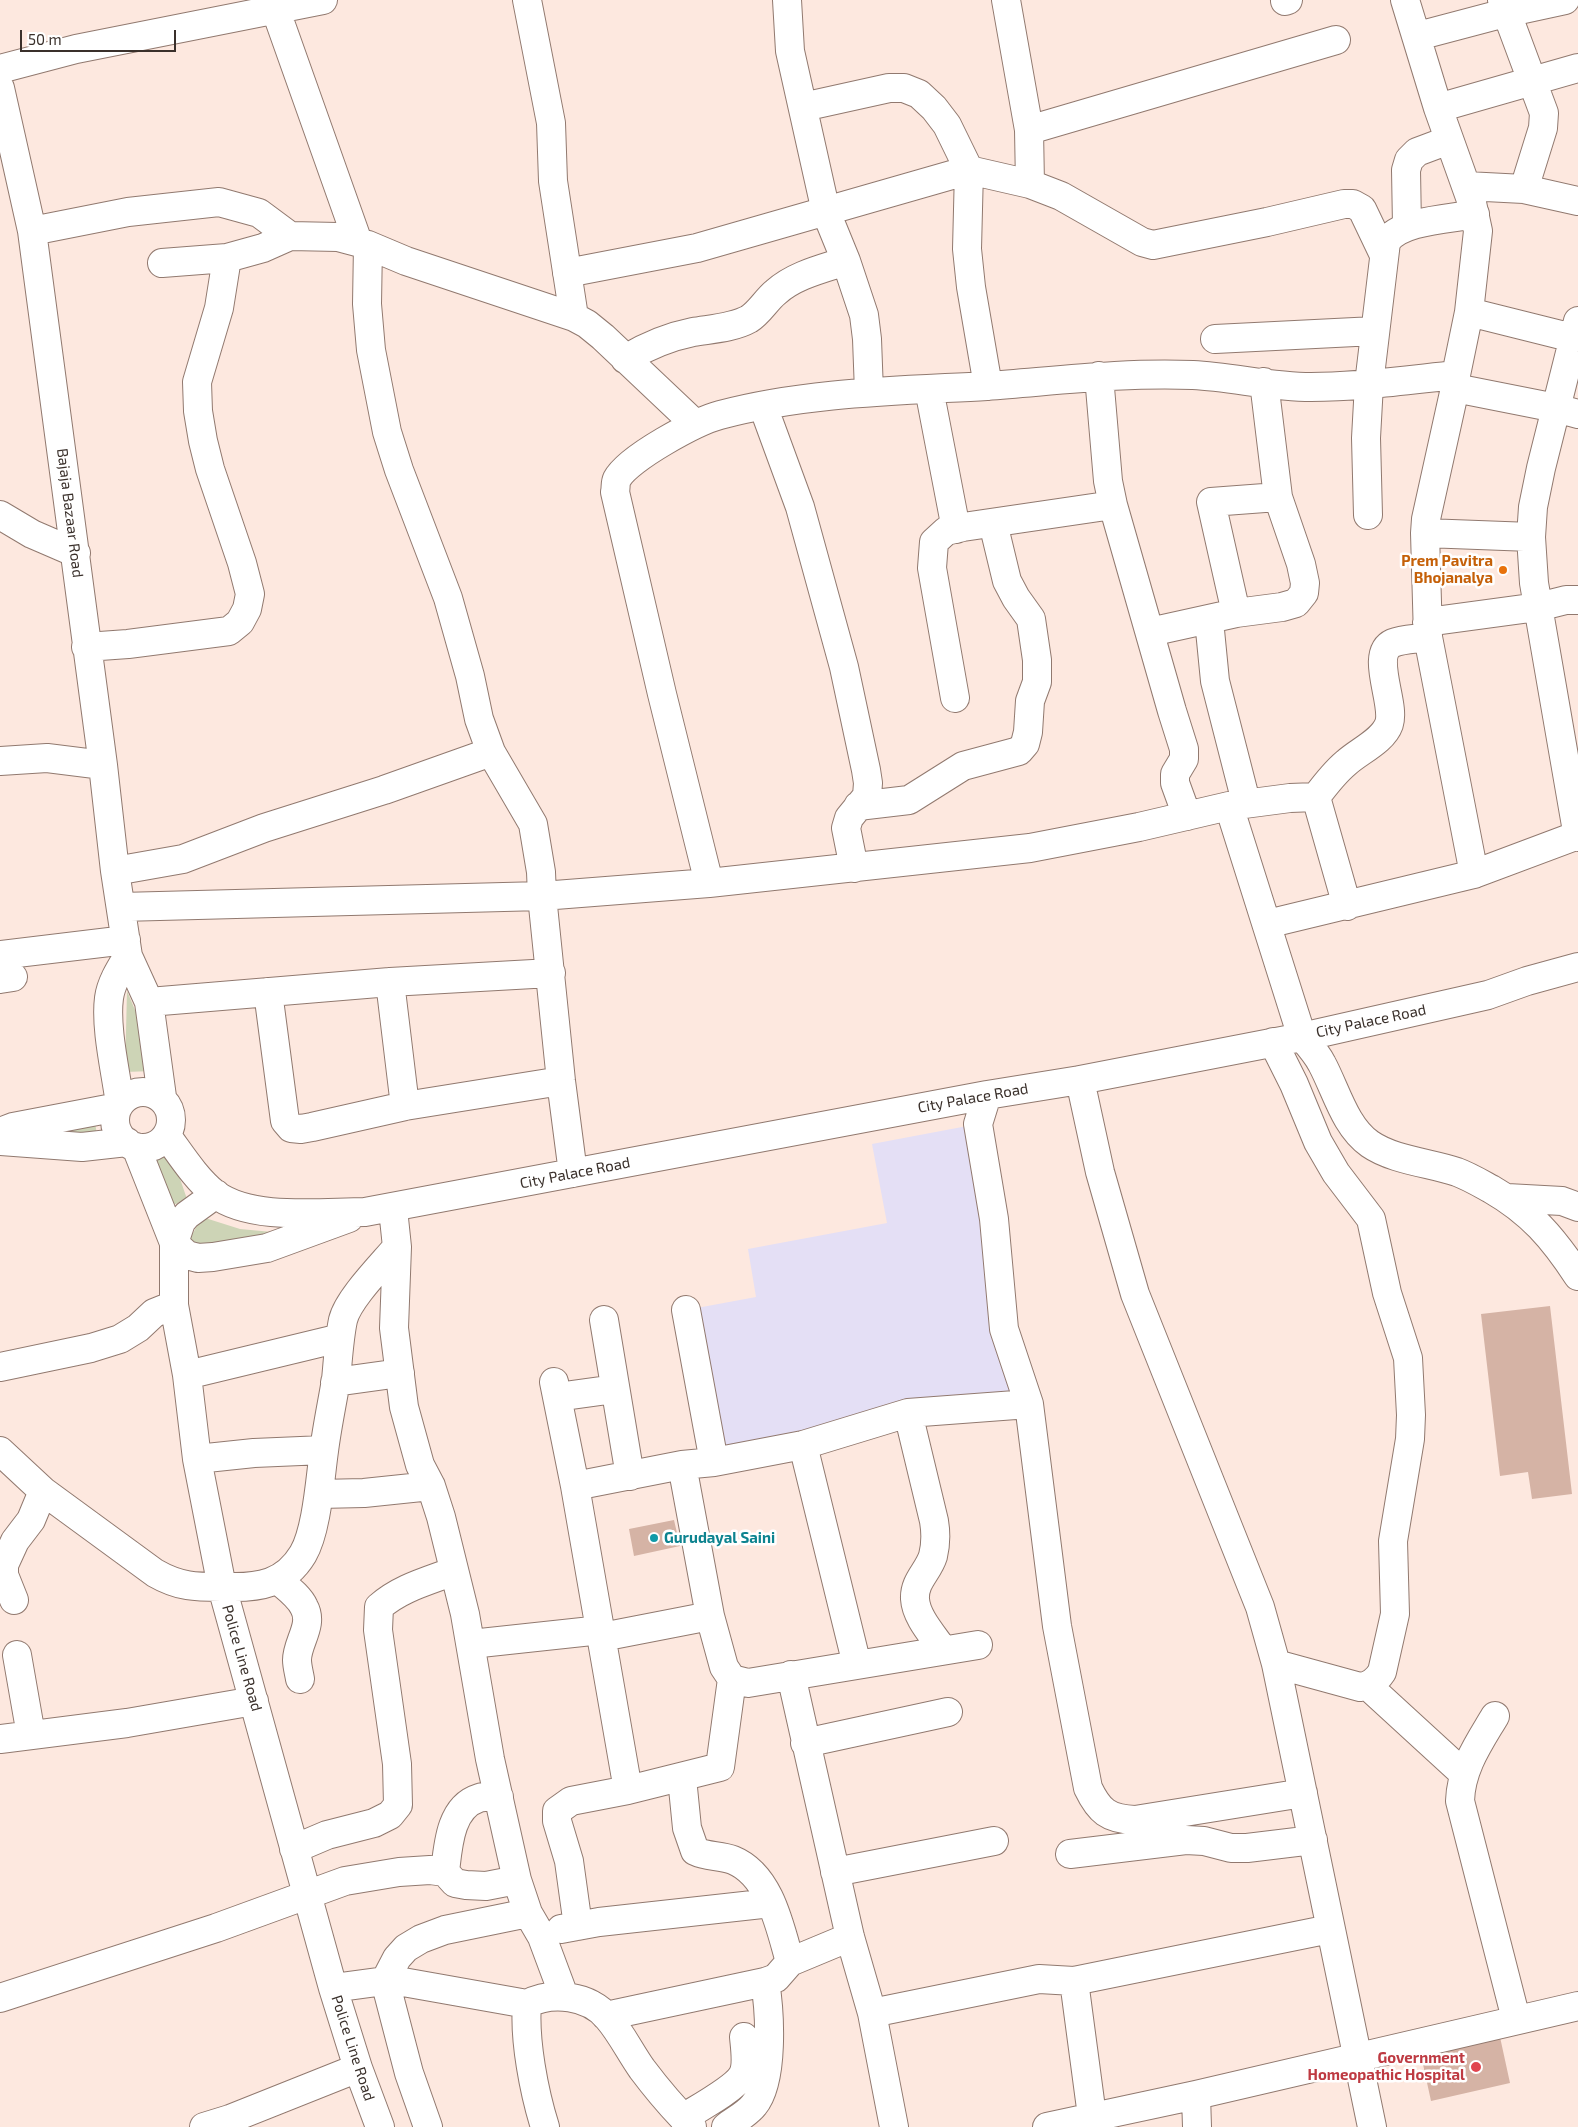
<!DOCTYPE html>
<html>
<head>
<meta charset="utf-8">
<style>
  body { margin:0 }
  #map { position:relative; width:1578px; height:2127px; overflow:hidden; background:#fde8df; font-family:"Exo 2",sans-serif }
  canvas { display:block }
  .scale { position:absolute; left:20px; top:30px; width:156px; height:22px; box-sizing:border-box; border:2px solid #3a302b; border-top:0; padding-left:6px; font-size:15px; line-height:18px; white-space:nowrap; color:#3a302b; -webkit-text-stroke:4px #fff; paint-order:stroke }
</style>
</head>
<body>
<div id="map">
<canvas width="1578" height="2127"></canvas>
<div class="scale">50 m</div>
</div>
<script>
const context = document.querySelector('canvas').getContext('2d');
context.lineJoin = 'round';
function paint(path, color) { context.fillStyle = color; context.fill(path, 'evenodd'); }
function trace(path, color, width, dash) { context.strokeStyle = color; context.lineWidth = width; context.lineCap = dash ? 'butt' : 'round'; context.setLineDash(dash || []); context.stroke(path); }
function drawText(font, color, halo, rows, align = 'center') {
  context.font = font + ' "Exo 2",sans-serif'; context.lineWidth = 5; context.setLineDash([]); context.textBaseline = 'middle'; context.strokeStyle = halo; context.fillStyle = color; for (const [text, x, y, turn = 0] of rows) {
    context.save(); context.translate(x, y); context.rotate((+turn || 0) * Math.PI / 180); context.textAlign = isNaN(turn) ? turn : align; if (halo) context.strokeText(text, 0, 0); context.fillText(text, 0, 0); context.restore();
  }
}
paint(new Path2D(`
  M 978,1124 L 1029,1404 L 714,1462 L 686,1310 L 756,1297 L 748,1249 L 887,1223 L 872,1144 Z`), '#e4dff5');
paint(new Path2D(`
  M 127,991 L 138,1017 L 153,1071 L 125,1072 Z
  M 94,1116 L 97,1135 L 36,1130 Z
  M 170,1150 L 187,1199 L 171,1206 L 152,1157 Z
  M 202,1217 L 240,1229 L 272,1232 C 248,1240 212,1258 189,1240 Z`), '#cdd4b6');
paint(new Path2D(`
  M 1550,1306 L 1572,1494 L 1532,1499 L 1528,1472 L 1500,1476 L 1481,1314 Z
  M 674,1520 L 680,1546 L 634,1556 L 629,1529 Z
  M 1500,2037 L 1510,2083 L 1431,2101 L 1421,2055 Z`), '#d5b3a5');
const minor = new Path2D(`
  M 527,0 L 551,123 L 553,181 L 574,317
  M 787,0 L 790,51 L 826,212 L 846,261 L 864,315 L 867,339 L 869,392
  M 1006,0 L 1029,130 L 1030,184
  M 1405,0 L 1438,108 L 1472,203 L 1478,231 L 1469,312 L 1456,375 L 1455,388 L 1426,519 L 1425,533 L 1428,637 L 1474,874
  M 1502,0 L 1544,113 L 1543,128 L 1524,189
  M 1285,1 L 1288,0
  M 276,11 L 358,242
  M 1418,36 L 1505,13 L 1565,0
  M 0,69 L 76,49 L 323,0
  M 0,88 L 32,231 L 103,765 L 115,871 L 128,956 L 149,1002 L 162,1097
  M 803,107 L 889,88 L 904,88 L 919,94 L 934,108 L 947,125 L 969,170 L 967,249 L 971,287 L 988,386
  M 1438,108 L 1578,68
  M 1029,130 L 1336,40
  M 1466,186 L 1524,189 L 1578,201
  M 1407,226 L 1406,170 L 1409,160 L 1417,152 L 1449,140
  M 32,231 L 128,212 L 219,202 L 259,213 L 290,236
  M 368,245 L 367,304 L 371,350 L 387,432 L 399,470 L 448,598 L 470,676 L 479,719 L 491,752 L 533,824 L 541,872 L 542,896 L 561,1081 L 573,1173
  M 162,263 L 227,258 L 263,248 L 290,236 L 338,237 L 368,245 L 406,261 L 574,317 L 587,324 L 603,337 L 695,424
  M 567,273 L 697,248 L 969,170 L 1030,184 L 1061,196 L 1142,242 L 1153,245 L 1267,222 L 1344,204 L 1353,204 L 1362,209 L 1383,253
  M 1469,312 L 1573,338
  M 1578,321 L 1541,468 L 1533,507 L 1531,537 L 1534,583 L 1578,837
  M 1215,339 L 1375,331
  M 625,359 C 647,346 668,337 693,332 C 710,329 733,328 749,319 C 760,312 766,300 776,292 C 795,275 822,269 846,261
  M 1099,376 L 1108,481 L 1113,505 L 1172,711 L 1184,749 L 1184,759 L 1175,774 L 1175,783 L 1187,816
  M 1455,388 L 1556,408 L 1578,414
  M 929,389 L 956,529
  M 763,406 L 800,507 L 844,667 L 866,770 L 868,783 L 867,796 L 849,818 L 846,828 L 854,868
  M 0,515 L 32,534 L 76,553
  M 1368,515 L 1366,438 L 1369,384 L 1386,242 C 1400,220 1450,219 1475,214
  M 1425,533 L 1531,537
  M 1236,613 L 1211,502 L 1278,497
  M 1209,620 L 1215,681 L 1246,802
  M 1427,622 L 1538,607 L 1566,600 L 1578,600
  M 1150,632 L 1236,613 L 1282,607 L 1296,603 L 1304,593 L 1305,583 L 1301,564 L 1278,497 L 1264,382
  M 86,647 L 128,644 L 229,631 L 240,622 L 247,609 L 250,594 L 242,563 L 210,469 L 203,441 L 198,411 L 197,382 L 219,308 L 227,258
  M 955,698 L 932,568 L 934,542 L 946,531 L 963,527 L 1113,505
  M 0,761 L 47,758 L 103,765
  M 1316,797 L 1347,906
  M 858,806 L 909,800 L 963,766 L 1019,751 L 1025,744 L 1028,732 L 1030,701 L 1037,682 L 1037,660 L 1031,619 L 1016,598 L 1007,581 L 993,523
  M 1229,806 L 1290,798 L 1316,797 C 1325,785 1334,773 1346,763 C 1359,751 1383,741 1389,724 C 1396,703 1369,654 1393,643 C 1403,639 1418,639 1428,637
  M 115,871 L 183,859 L 264,828 L 384,790 L 491,752
  M 709,883 L 662,694 L 615,492 C 616,488 615,483 617,479 C 628,458 697,421 720,415 C 807,392 897,391 987,386 C 1055,381 1124,372 1193,375 C 1232,377 1272,387 1311,387 C 1359,387 1408,380 1456,375
  M 121,907 L 542,896 L 709,883 L 1030,848 L 1139,827 L 1229,806 L 1302,1037 C 1309,1045 1317,1054 1322,1064 C 1336,1090 1345,1127 1370,1144 C 1393,1160 1430,1163 1457,1172 C 1468,1176 1480,1183 1491,1189 C 1531,1212 1553,1238 1578,1276
  M 1267,924 L 1474,874 L 1578,835
  M 0,955 L 126,940
  M 0,979 L 13,977
  M 390,982 L 405,1106
  M 268,992 L 285,1121 L 291,1128 L 301,1129 L 312,1127 L 405,1106 L 561,1081
  M 149,1002 L 390,982 L 551,973
  M 1273,1042 L 1294,1084 L 1318,1142 L 1336,1173 L 1371,1219 L 1387,1293 L 1408,1358 L 1411,1415 L 1410,1439 L 1393,1541 L 1395,1614 L 1382,1672 C 1376,1681 1370,1686 1360,1687 L 1276,1664
  M 1080,1080 L 1100,1172 L 1135,1294 L 1260,1607 L 1276,1664 L 1372,2127
  M115 1120a28 28 0 1 1 56 0a28 28 0 1 1-56 0Z
  M 987,1095 L 978,1124 L 994,1219 L 1004,1329 L 1029,1404 L 1057,1626 L 1088,1788 C 1099,1811 1108,1819 1135,1820 L 1303,1793
  M 120,1104 C 116,1073 105,1028 109,998 C 111,983 120,969 128,956
  M 0,1132 L 13,1127 L 118,1107
  M 167,1136 C 181,1155 196,1179 215,1194 C 251,1221 321,1212 365,1212 L 987,1095 L 1080,1080 L 1302,1037 L 1488,995 L 1527,981 L 1578,967
  M 0,1141 L 82,1147 L 127,1142
  M 136,1147 L 174,1243 L 187,1255 L 198,1258 L 213,1257 L 267,1248 L 349,1218
  M 216,1194 L 187,1215 L 181,1222 L 174,1243 L 174,1305 L 187,1375 L 197,1459 L 222,1587 L 333,1988 L 358,2068 L 380,2127
  M 1507,1198 L 1562,1201 L 1578,1207
  M 393,1209 L 397,1247 L 394,1328 L 404,1407 L 420,1465 L 431,1486 L 441,1517 L 465,1614 L 490,1759 L 517,1880 L 528,1913 L 542,1937 L 564,1996
  M 686,1310 L 714,1462
  M 604,1320 L 630,1476
  M 0,1367 L 91,1348 L 120,1339 L 138,1328 L 154,1313 L 174,1305
  M 187,1375 L 340,1338
  M 335,1382 L 400,1373
  M 554,1382 L 575,1486 L 628,1790
  M 557,1397 L 615,1389
  M 908,1413 L 934,1521 C 936,1533 936,1544 933,1556 C 928,1572 914,1581 915,1599 C 916,1617 933,1635 943,1650
  M 803,1445 L 857,1665
  M 0,1451 L 43,1491 L 155,1573 C 181,1588 198,1587 227,1587 C 259,1588 285,1584 303,1554 C 317,1530 320,1479 324,1451 C 327,1427 332,1404 336,1380 C 338,1360 339,1339 343,1320 C 348,1299 382,1265 397,1247
  M 197,1459 L 254,1453 L 324,1450
  M 682,1465 L 710,1616 L 724,1667 L 732,1679 L 748,1683 L 978,1645
  M 575,1486 L 682,1465 L 714,1462 L 803,1445 L 908,1413 L 1029,1404
  M 319,1494 L 364,1493 L 431,1486
  M 277,1579 C 286,1587 299,1596 304,1607 C 314,1625 297,1642 297,1660 C 297,1666 299,1673 300,1679
  M 14,1600 L 4,1575 L 4,1565 L 15,1541 L 31,1520 L 43,1491
  M 602,1637 L 710,1616
  M 471,1644 L 601,1630
  M 17,1655 L 31,1735
  M 791,1675 L 850,1937 L 872,2013 L 894,2127
  M 1368,1686 L 1464,1774
  M 1495,1716 C 1479,1743 1461,1768 1460,1801 L 1516,2019
  M 0,1739 L 127,1723 L 254,1701
  M 805,1743 L 948,1712
  M 682,1778 L 687,1828 L 695,1851 C 707,1857 720,1855 733,1860 C 770,1875 780,1927 790,1962
  M 294,1849 L 327,1835 L 374,1823 L 390,1815 L 398,1805 L 397,1764 L 378,1630 L 379,1607 C 400,1588 428,1581 454,1571
  M 1070,1854 L 1186,1840 L 1204,1841 L 1231,1848 L 1247,1848 L 1313,1840
  M 445,1872 C 448,1846 450,1807 479,1798 C 485,1796 493,1797 499,1797
  M 835,1872 L 994,1841
  M 578,1926 L 569,1861 L 557,1821 L 557,1811 L 571,1801 L 628,1790 L 720,1767 L 732,1679
  M 561,1929 L 599,1922 L 771,1903
  M 1074,1981 L 1092,2116
  M 333,1988 L 385,1981 L 403,1982 L 527,2004
  M 0,1998 L 216,1928 L 345,1881 L 399,1872 L 430,1870 L 445,1872 L 455,1883 L 466,1885 L 486,1886 L 517,1880
  M 872,2013 L 1039,1979 L 1074,1981 L 1330,1929
  M 606,2016 L 765,1982 L 776,1978 L 790,1962 L 850,1937
  M 1196,2095 L 1197,2127
  M 683,2118 C 697,2109 734,2089 742,2076 C 748,2067 745,2048 744,2037
  M 204,2127 L 230,2119 L 358,2068
  M 428,2127 L 409,2073 L 385,1981 L 397,1958 L 406,1948 L 421,1939 L 445,1930 L 528,1913
  M 545,2127 C 534,2092 524,2040 527,2004 C 552,1991 589,1995 608,2018 C 621,2033 630,2052 642,2069 C 657,2089 674,2109 692,2127
  M 726,2127 C 735,2120 747,2114 754,2105 C 774,2081 770,2012 765,1982
  M 1047,2127 L 1196,2095 L 1578,2006`);
trace(minor, '#91796f', 30);
trace(minor, '#fff', 28);
for (const [x, y, r, color] of [
  [1503,570,5,"#e8710a"],
  [654,1538,5,"#0f9aa8"],
  [1476,2067,6,"#e0444e"]
]) { const dot = new Path2D(); dot.arc(x, y, r, 0, 2 * Math.PI); context.fillStyle = color; context.fill(dot); trace(dot, '#fff', 2); }
drawText('15px', '#3a302b', '#fff', [
  ["Bajaja Bazaar Road",70,513,83],
  ["City Palace Road",1371,1021,-12],
  ["City Palace Road",973,1098,-10],
  ["City Palace Road",575,1173,-11],
  ["Police Line Road",242,1658,74],
  ["Police Line Road",353,2048,72]
]);
drawText('bold 15px', '#c56008', '#fff', [
  ["Prem Pavitra",1493,561],
  ["Bhojanalya",1493,578]
], 'right');
drawText('bold 15px', '#0d838f', '#fff', [
  ["Gurudayal Saini",664,1538]
], 'left');
drawText('bold 15px', '#be3a42', '#fff', [
  ["Government",1465,2058],
  ["Homeopathic Hospital",1465,2075]
], 'right');
</script>
</body>
</html>
